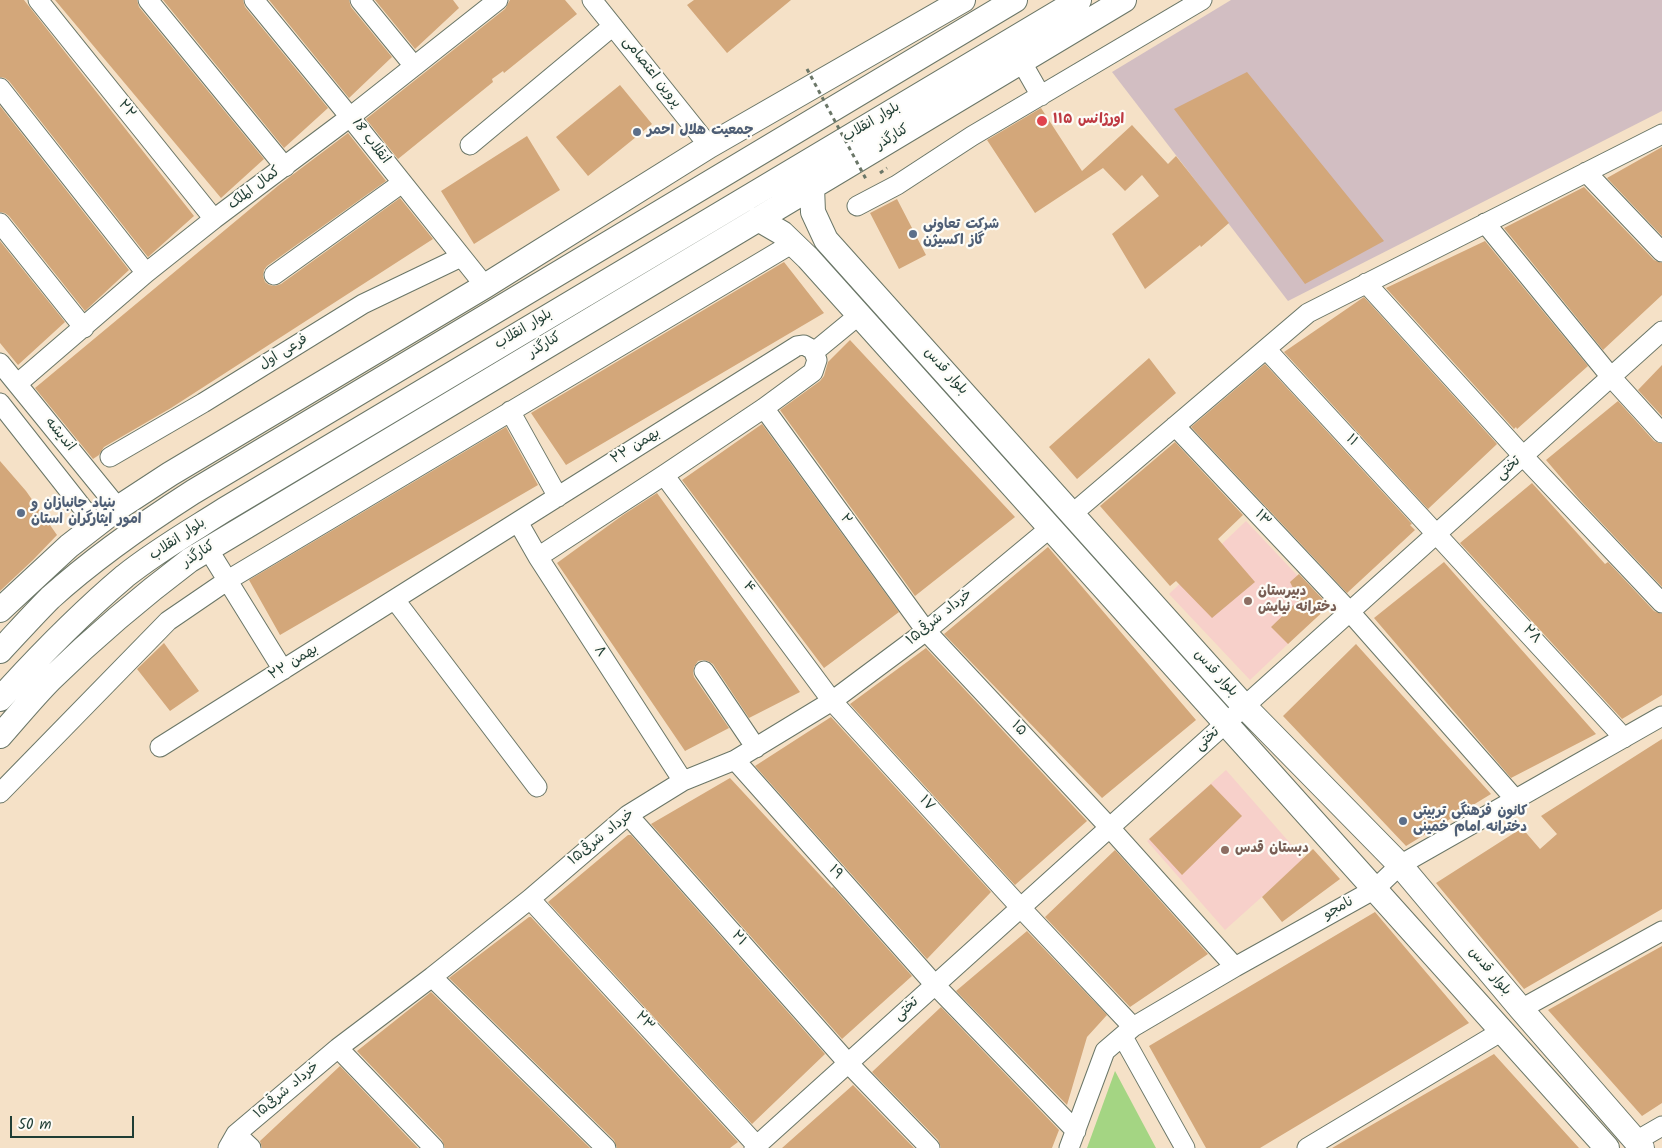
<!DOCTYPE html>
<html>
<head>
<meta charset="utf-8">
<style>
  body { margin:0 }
  #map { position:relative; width:1662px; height:1148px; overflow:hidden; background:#f5e1c7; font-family:Kalam,sans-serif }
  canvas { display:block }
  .scale { position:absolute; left:10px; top:1116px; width:124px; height:22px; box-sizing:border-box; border:2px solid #1f3d34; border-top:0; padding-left:6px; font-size:15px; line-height:18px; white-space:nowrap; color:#1f3d34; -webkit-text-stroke:4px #fdfcf7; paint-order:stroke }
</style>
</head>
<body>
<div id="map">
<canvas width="1662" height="1148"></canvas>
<div class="scale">50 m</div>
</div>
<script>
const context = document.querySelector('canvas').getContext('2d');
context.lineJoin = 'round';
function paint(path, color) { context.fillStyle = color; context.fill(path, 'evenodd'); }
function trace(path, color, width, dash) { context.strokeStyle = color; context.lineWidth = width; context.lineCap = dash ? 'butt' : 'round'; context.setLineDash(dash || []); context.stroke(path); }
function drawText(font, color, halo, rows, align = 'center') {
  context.font = font + ' Kalam,"Playpen Sans Arabic",sans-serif'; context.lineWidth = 4.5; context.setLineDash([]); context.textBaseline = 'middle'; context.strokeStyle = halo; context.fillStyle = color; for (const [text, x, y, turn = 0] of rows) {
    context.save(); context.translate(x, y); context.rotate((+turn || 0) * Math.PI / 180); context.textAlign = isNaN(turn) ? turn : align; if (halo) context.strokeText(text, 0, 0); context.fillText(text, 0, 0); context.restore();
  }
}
paint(new Path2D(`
  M 1246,521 L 1327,607 L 1250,680 L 1169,594 Z
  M 1226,770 L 1304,859 L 1225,930 L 1147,841 Z`), '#f7d0ca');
paint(new Path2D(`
  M 1231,0 L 1662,0 L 1662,111 L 1288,301 L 1112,72 Z`), '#d2bec2');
paint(new Path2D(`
  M 1115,1071 L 1156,1148 L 1087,1148 Z`), '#a4d583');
paint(new Path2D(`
  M 0,0 L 24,0 L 194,216 L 148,257 L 9,81 L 5,78 L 0,77 Z
  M 55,0 L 137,0 L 139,7 L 264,159 L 221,198 Z
  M 163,0 L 243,0 L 245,7 L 328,108 L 284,148 Z
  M 269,0 L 349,0 L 351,7 L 392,57 L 349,98 Z
  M 375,0 L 453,0 L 459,8 L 415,49 Z
  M 510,0 L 565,0 L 577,14 L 504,73 L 503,71 L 492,79 L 493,82 L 398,159 L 366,119 L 505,9 Z
  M 694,0 L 791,0 L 727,53 L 687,5 Z
  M 1247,72 L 1384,241 L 1305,284 L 1174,109 Z
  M 620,85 L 652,124 L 588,176 L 556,137 Z
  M 0,106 L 129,270 L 85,311 L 9,216 L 5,213 L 0,212 Z
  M 1041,108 L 1082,171 L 1132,125 L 1168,164 L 1176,156 L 1229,223 L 1201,247 L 1200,245 L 1145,289 L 1112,234 L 1159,196 L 1142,175 L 1125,191 L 1103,168 L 1035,213 L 987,140 Z
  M 348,133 L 386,181 L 267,266 L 264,270 L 263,276 L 265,282 L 269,285 L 275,286 L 281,284 L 400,198 L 433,239 L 171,408 L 104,447 L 99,455 L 93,459 L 35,388 L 279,185 Z
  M 527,136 L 560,190 L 474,244 L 441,191 Z
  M 1662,147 L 1662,236 L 1607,178 Z
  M 1584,187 L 1654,260 L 1662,263 L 1662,295 L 1603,350 L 1504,228 Z
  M 897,199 L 926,255 L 899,269 L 870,213 Z
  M 0,241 L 65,322 L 18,365 L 0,343 Z
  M 1485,241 L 1588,366 L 1517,429 L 1516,427 L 1514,429 L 1386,288 Z
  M 784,262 L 824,313 L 566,465 L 531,413 Z
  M 1364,297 L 1497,444 L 1428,509 L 1284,352 Z
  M 850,340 L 1015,517 L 915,596 L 780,410 L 820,381 L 824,376 L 828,362 Z
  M 1149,358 L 1176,393 L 1077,479 L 1049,447 Z
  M 1265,364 L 1412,524 L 1410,525 L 1415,530 L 1347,593 L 1191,427 Z
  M 1662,365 L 1662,416 L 1638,390 Z
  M 1618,401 L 1654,441 L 1662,444 L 1662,587 L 1580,500 L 1546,460 Z
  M 762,424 L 899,612 L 824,668 L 682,480 Z
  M 506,427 L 538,485 L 280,635 L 249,580 Z
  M 1175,442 L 1243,515 L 1218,539 L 1255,582 L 1212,618 L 1176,581 L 1170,586 L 1100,506 Z
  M 0,461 L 26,491 L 57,535 L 33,560 L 0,591 Z
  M 1532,483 L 1605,564 L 1608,562 L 1654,611 L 1662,614 L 1662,695 L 1622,719 L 1460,543 Z
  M 657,493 L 800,692 L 749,718 L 713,664 L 708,661 L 703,660 L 698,661 L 694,667 L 693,672 L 694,677 L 729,728 L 685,751 L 557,563 L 623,515 Z
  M 1048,547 L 1196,720 L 1102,798 L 944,634 Z
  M 1444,562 L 1596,734 L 1511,778 L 1374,618 Z
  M 1299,574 L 1329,606 L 1288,644 L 1271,627 L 1299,600 L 1290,582 Z
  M 164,643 L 199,691 L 170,711 L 137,669 Z
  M 1356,644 L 1491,794 L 1406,846 L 1283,716 Z
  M 926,648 L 1087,821 L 1015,885 L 850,704 Z
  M 831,717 L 991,892 L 927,959 L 755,766 Z
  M 1662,739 L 1662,909 L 1524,989 L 1436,883 L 1522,828 L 1540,849 L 1557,834 L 1541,816 Z
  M 730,778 L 832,888 L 833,887 L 912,976 L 842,1039 L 651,824 Z
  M 1211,784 L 1242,816 L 1182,875 L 1149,839 Z
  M 628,835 L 631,835 L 825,1054 L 752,1124 L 548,902 Z
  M 1313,849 L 1340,879 L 1282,922 L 1262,897 Z
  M 1115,850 L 1208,954 L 1130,1007 L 1045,917 Z
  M 1375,912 L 1469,1023 L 1260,1148 L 1206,1148 L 1149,1046 Z
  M 529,917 L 531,917 L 738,1142 L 730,1148 L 617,1148 L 614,1140 L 449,978 Z
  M 1027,931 L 1107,1015 L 1087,1037 L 1067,1105 L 956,991 Z
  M 1662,946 L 1662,1103 L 1642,1116 L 1548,1010 Z
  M 431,992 L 590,1148 L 445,1148 L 442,1140 L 357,1051 Z
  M 941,1007 L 1059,1130 L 1052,1148 L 941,1148 L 938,1140 L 872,1072 Z
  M 1494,1054 L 1579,1148 L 1332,1148 Z
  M 340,1066 L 418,1148 L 262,1148 L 260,1141 Z
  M 853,1085 L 914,1148 L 782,1148 Z`), '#d3a77a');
const minor = new Path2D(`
  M 38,0 L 214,219
  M 148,0 L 285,167
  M 254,0 L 350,117 L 485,286
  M 360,0 L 414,66
  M 592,0 L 709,146
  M 1021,61 L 1041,96
  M 0,88 L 146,273
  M 470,145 L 613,26
  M 1586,172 L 1662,252
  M 857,206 L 897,185 L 972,136 L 1202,0
  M 0,223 L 84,328
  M 1485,223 L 1611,377 L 1662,433
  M 274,275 L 402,183
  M 1366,283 L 1523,456 L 1662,603
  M 1266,349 L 1624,738
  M 814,352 L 859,315
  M 0,363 L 118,508
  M 17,384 L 146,273 L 214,219 L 350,117 L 498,0
  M 0,403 L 96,525
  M 764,408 L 926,631 L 1110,828 L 1235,967
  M 510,411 L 558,497
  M 1175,426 L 1350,612 L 1515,799
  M 110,457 L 203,403 L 363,304 L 461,257
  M 664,475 L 832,701 L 1020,907 L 1133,1027
  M 1072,514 L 1308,313 L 1662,134
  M 518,522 L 538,557 L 683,781
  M 208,549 L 283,670
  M 395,600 L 537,787
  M 704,671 L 756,748
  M 160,747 L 797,346 L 804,345 L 813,350 L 817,360 L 813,372 L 764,408 L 664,475 L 538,557
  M 735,760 L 935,985 L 1076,1131
  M 0,793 L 168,621 L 228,580 L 793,243
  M 628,815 L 848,1063 L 930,1148
  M 530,899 L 759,1148
  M 432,977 L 606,1148
  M 1521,1009 L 1662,931
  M 1123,1037 L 1185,1148
  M 338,1048 L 434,1148
  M 236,1134 L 251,1148
  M 1636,1141 L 1662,1126
  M 228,1148 L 236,1134 L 338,1048 L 432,977 L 530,899 L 628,815 L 683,781 L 735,760 L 832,701 L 926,631 L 1050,528
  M 754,1148 C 1056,875 1360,603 1662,331
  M 1069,1148 L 1105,1051 L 1133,1027 L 1235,967 L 1375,889 L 1400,865 L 1662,716
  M 1307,1148 L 1502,1031`);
const major = new Path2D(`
  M 812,187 L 813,212 L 826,240 L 1245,707 L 1400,865 L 1521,1009 L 1642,1148
  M 758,219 L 782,233 L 808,258 L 1607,1148
  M 0,610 L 69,546 L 118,508 L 170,474 L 485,286 L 709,146 L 963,0
  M 0,651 C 16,634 33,615 50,598 C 94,558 143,524 193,492 L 1015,0
  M 0,699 C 39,656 80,614 125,576 C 156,551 191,531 224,510 L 1079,0
  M 0,736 C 17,717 33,697 51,679 C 95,636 141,597 190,560 L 1124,0`);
trace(minor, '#6a7667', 21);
trace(major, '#6a7667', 26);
trace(new Path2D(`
  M 880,173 L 887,168`), '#6a7667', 3, [4, 4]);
trace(minor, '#fff', 19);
trace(major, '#fff', 24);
trace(new Path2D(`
  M 807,69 L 867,181`), '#6a7667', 3, [4, 4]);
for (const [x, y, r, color] of [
  [1042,121,6,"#e0444e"],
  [637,132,5,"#5c6f8a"],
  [913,234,5,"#5c6f8a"],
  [21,513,5,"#5c6f8a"],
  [1248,601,5,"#8d6e63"],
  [1403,821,5,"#5c6f8a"],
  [1225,850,5,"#8d6e63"]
]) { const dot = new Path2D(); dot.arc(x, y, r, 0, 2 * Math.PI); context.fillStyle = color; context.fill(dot); trace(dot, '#fdfcf7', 2); }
drawText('14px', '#1f3d34', '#fdfcf7', [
  ["پروین اعتصامی",651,73,52],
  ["۲۲",126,110,51],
  ["بلوار انقلاب",872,123,-31],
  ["کنارگذر",893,138,-31],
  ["انقلاب 18",370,142,52],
  ["کمال الملک",255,189,-37],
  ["بلوار انقلاب",524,330,-31],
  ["کنارگذر",545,346,-31],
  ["فرعی اول",284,353,-32],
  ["بلوار قدس",945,372,48],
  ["اندیشه",59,435,51],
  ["۱۱",1351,441,47],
  ["۲۲ بهمن",636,447,-32],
  ["تختی",1509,469,-42],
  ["۱۳",1262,519,47],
  ["۲",845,520,54],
  ["بلوار انقلاب",178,540,-34],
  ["کنارگذر",199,555,-33],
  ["۴",748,588,53],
  ["۱۵خرداد شرقی",940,618,-39],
  ["۲۸",1531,635,48],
  ["۸",599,652,57],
  ["۲۲ بهمن",294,663,-32],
  ["بلوار قدس",1215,674,48],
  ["۱۵",1018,729,47],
  ["تختی",1208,740,-42],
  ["۱۷",926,804,48],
  ["۱۵خرداد شرقی",602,838,-39],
  ["۱۹",835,873,48],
  ["نامجو",1339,909,-29],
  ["۲۱",738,939,49],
  ["بلوار قدس",1489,972,50],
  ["تختی",907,1010,-42],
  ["۲۳",644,1022,47],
  ["۱۵خرداد شرقی",287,1091,-40]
]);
drawText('bold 14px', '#be3a42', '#fdfcf7', [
  ["اورژانس ۱۱۵",1053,121]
], 'left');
drawText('bold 14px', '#4e5e75', '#fdfcf7', [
  ["جمعیت هلال احمر",647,132],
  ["شرکت تعاونی",923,226],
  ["گاز اکسیژن",923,242],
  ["بنیاد جانبازان و",31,505],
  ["امور ایثارگران استان",31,521],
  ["کانون فرهنگی تربیتی",1413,813],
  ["دخترانه امام خمینی",1413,829]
], 'left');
drawText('bold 14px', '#785e54', '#fdfcf7', [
  ["دبیرستان",1258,593],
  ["دخترانه نیایش",1258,609],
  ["دبستان قدس",1235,850]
], 'left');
</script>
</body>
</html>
